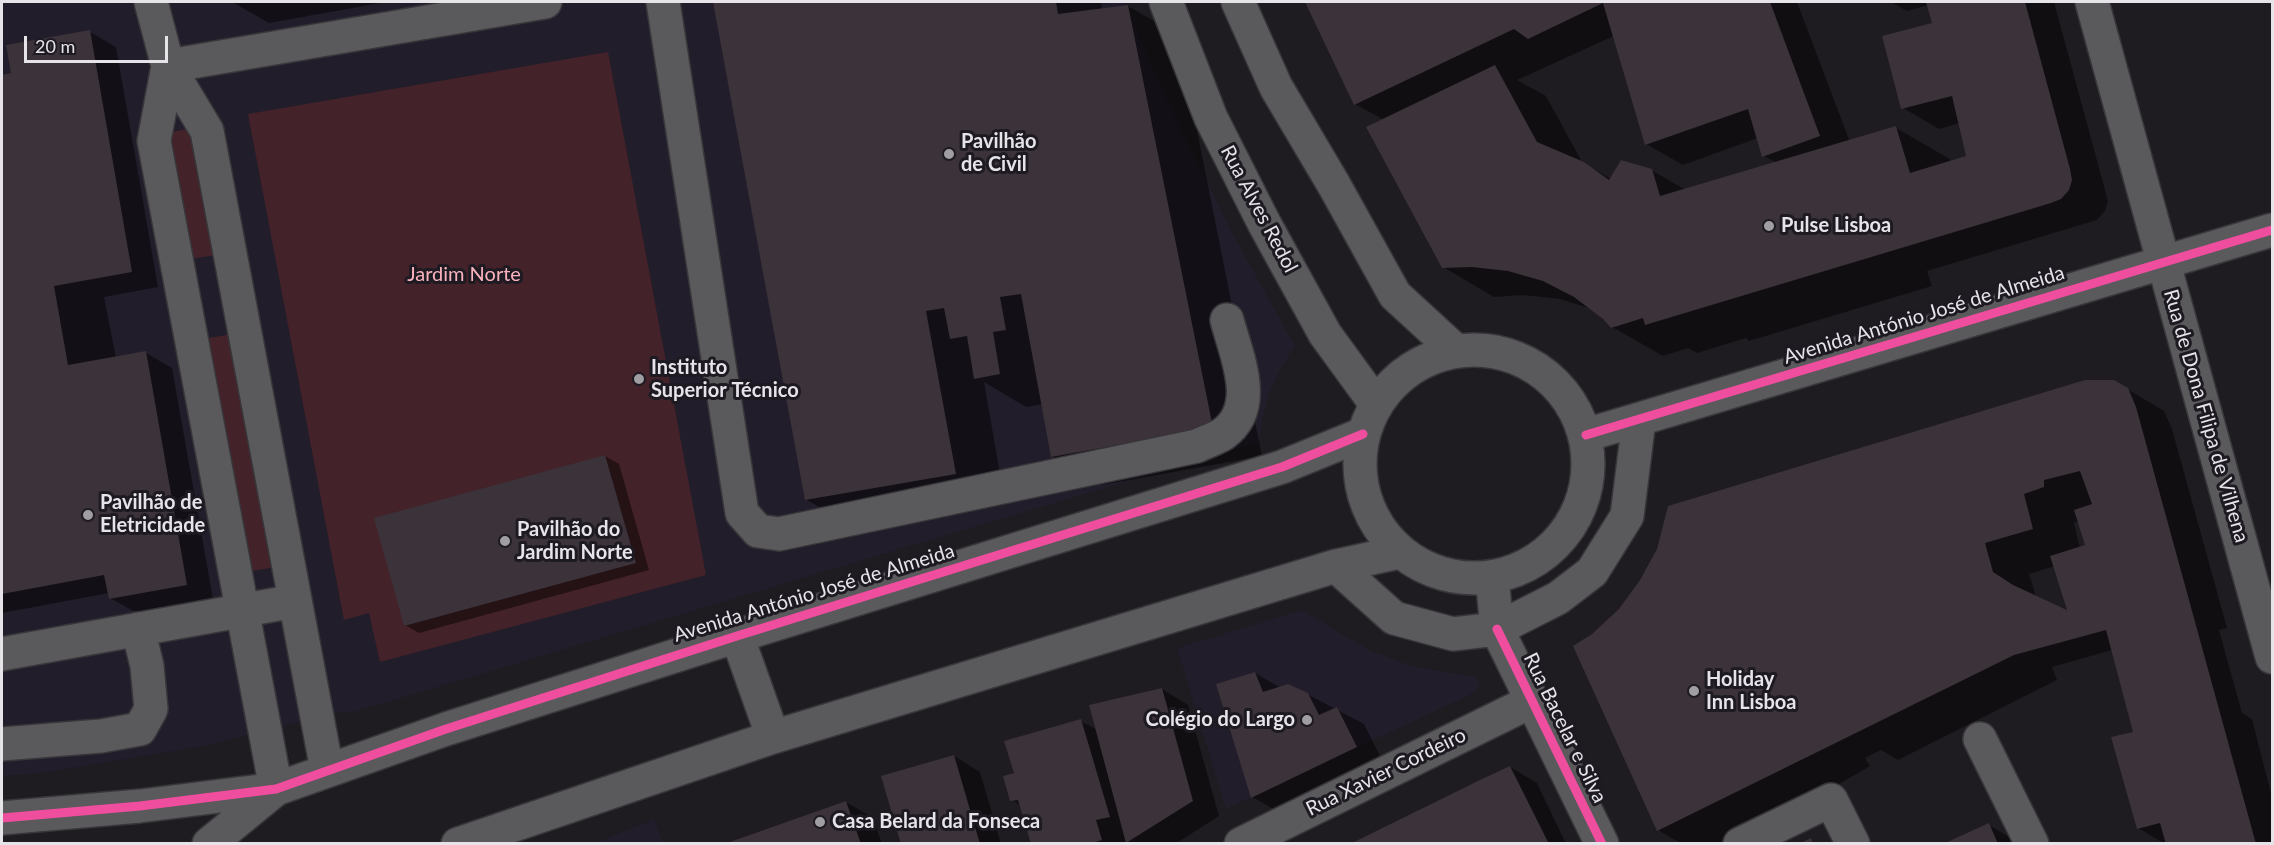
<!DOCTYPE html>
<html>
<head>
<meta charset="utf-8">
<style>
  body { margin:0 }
  #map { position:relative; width:2274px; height:845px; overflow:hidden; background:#1e1c20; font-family:Lato,sans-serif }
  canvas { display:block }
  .frame { position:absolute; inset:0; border:3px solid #e6e3e9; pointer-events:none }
  .scale { position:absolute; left:24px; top:36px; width:144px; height:27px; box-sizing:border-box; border:3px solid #e6e3e9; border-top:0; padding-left:8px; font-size:18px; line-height:21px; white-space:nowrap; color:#e6e3e9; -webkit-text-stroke:4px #1d1a22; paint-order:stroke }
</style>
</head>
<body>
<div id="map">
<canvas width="2274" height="845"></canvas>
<div class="frame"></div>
<div class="scale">20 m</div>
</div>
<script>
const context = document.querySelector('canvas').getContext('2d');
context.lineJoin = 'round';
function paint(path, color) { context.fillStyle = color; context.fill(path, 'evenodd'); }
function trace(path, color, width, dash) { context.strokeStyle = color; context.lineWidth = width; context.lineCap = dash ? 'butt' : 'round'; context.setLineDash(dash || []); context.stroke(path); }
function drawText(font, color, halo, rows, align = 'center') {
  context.font = font + ' Lato,sans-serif'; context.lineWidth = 6; context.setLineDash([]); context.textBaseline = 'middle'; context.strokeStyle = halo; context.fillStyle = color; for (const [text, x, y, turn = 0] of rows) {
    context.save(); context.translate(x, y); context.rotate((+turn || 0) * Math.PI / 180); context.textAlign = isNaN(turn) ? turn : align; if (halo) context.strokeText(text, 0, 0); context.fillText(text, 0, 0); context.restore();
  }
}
paint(new Path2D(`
  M 2,2 L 1123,2 L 1182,132 L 1235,238 L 1295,346 L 1281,368 L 1270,391 L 1263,416 L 1259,442 L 354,712 L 341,712 L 199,747 L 43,773 L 2,776 Z
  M 1302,610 L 1369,650 L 1412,666 L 1476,677 L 1480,683 L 1474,693 L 1226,809 L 1177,648 Z
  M 654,819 L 663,843 L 595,843 Z`), '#221d2a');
paint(new Path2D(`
  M 608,52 L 706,575 L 380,662 L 369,613 L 344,620 L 248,114 Z
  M 194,128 L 217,255 L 189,259 L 165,133 Z
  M 232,334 L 275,567 L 247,572 L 204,339 Z`), '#442229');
paint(new Path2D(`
  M 232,2 L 386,2 L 269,23 Z
  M 714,2 L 1101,2 L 1102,10 L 1128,6 L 1178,35 L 1262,456 L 1102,485 L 1052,456 L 1043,404 L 1026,407 L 984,382 L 1005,503 L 857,529 L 807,500 Z
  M 1307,2 L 1797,2 L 1850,142 L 1896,128 L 1950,159 L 1951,162 L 1968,157 L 1960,123 L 1939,129 L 1903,108 L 1934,24 L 1928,5 L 1907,11 L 1891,2 L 2054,2 L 2108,201 L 2105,211 L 2097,220 L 1927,271 L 1932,286 L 1749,341 L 1746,338 L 1697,353 L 1688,348 L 1663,356 L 1612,327 L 1592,309 L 1560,299 L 1523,295 L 1494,297 L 1443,267 L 1384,120 L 1355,104 ZM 1614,36 L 1646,144 L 1683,165 L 1758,138 L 1764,156 L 1777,163 L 1686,190 L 1651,170 L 1611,179 L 1582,162 L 1546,96 L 1517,80 Z
  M 90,32 L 116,47 L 158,287 L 104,297 L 116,358 L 146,353 L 172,368 L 213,599 L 137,613 L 110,598 L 109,593 L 2,613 L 2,76 L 13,74 Z
  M 2114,381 L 2164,411 L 2172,429 L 2227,628 L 2219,630 L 2242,713 L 2252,719 L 2272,797 L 2272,844 L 2165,844 L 2138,828 L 2134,733 L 2112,650 L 2052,667 L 2057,680 L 1898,760 L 1881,750 L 1865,758 L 1870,766 L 1827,791 L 1749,844 L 1682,844 L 1658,830 ZM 2079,521 L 2086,546 L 2080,548 L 2074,523 ZM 2055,566 L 2070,611 L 2036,597 L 2029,574 Z
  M 605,456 L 619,464 L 649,570 L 419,633 L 405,625 Z
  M 1255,673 L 1281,688 L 1307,694 L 1364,724 L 1383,762 L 1279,812 L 1252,797 Z
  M 1162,689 L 1188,705 L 1219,816 L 1175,844 L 1032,844 L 1021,806 L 1012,800 L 1016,774 L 1080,721 L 1098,730 Z
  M 954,756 L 980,772 L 1001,844 L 903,844 Z
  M 1510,767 L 1537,783 L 1566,844 L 1355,844 Z
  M 846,802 L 873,818 L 882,844 L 731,844 Z
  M 1989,825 L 2021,844 L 1947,844 Z`), '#0007');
paint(new Path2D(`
  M 713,2 L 1056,2 L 1058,14 L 1128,5 L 1213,428 L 1051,457 L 1021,294 L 1000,297 L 1006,330 L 993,332 L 1000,374 L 974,379 L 967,336 L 950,339 L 944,308 L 926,311 L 956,474 L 805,500 Z
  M 1305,2 L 1770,2 L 1820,136 L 1762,157 L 1748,109 L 1645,145 L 1603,3 L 1528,39 L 1514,29 L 1354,105 Z
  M 1926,2 L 2025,2 L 2070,169 L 2072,180 L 2069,190 L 2061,199 L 2051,203 L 1645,325 L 1643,318 L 1611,328 L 1603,319 L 1574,297 L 1543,281 L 1508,271 L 1472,267 L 1442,268 L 1366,127 L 1495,65 L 1537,142 L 1584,162 L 1609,180 L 1621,160 L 1652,169 L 1660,196 L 1896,126 L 1910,173 L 1966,156 L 1952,96 L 1901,109 L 1882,36 L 1932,23 Z
  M 90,30 L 132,272 L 54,286 L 68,365 L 146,351 L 187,585 L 109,599 L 104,575 L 2,594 L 2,75 L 11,73 L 6,45 Z
  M 2085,380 L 2114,380 L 2128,388 L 2136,407 L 2256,844 L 2166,844 L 2160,823 L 2137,829 L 2111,737 L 2133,732 L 2106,630 L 2014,655 L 1657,831 L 1573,646 L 1592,634 L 1619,609 L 1640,580 L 1657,549 L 1668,506 ZM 2080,471 L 2092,504 L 2074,510 L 2085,545 L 2050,556 L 2067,610 L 2013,585 L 1993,572 L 1985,543 L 2033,529 L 2024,494 L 2044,487 L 2044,480 Z
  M 605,455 L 636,563 L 404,626 L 374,518 Z
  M 1255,672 L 1263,692 L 1288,684 L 1308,693 L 1319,715 L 1337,707 L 1357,747 L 1251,798 L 1216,684 Z
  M 1162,688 L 1193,801 L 1126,843 L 1089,705 Z
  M 1081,719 L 1110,817 L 1096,820 L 1102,840 L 1090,844 L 1031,844 L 1018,800 L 1010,801 L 1003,776 L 1014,773 L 1004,741 Z
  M 954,755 L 980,844 L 901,844 L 881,776 Z
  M 1510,766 L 1549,844 L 1350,844 L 1480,780 Z
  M 846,801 L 861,844 L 727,844 L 727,843 Z
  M 1989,823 L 1998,844 L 1943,844 Z
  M 1811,838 L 1813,844 L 1799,844 Z`), '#3b323a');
const minor = new Path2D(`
  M 151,2 L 168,66 L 207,131 L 327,770
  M 663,2 L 742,513 L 758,531 L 779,534 L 1197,446 C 1205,442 1215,439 1223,434 C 1261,407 1236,355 1227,320
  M 1166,2 L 1211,118 L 1264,223 L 1325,334 L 1376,404
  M 1238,2 L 1276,87 L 1334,185 L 1395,295 L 1456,351
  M 2092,2 L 2272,657
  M 168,66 L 154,141 L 276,789
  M 168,66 L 545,2
  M1360 464a114 114 0 1 1 228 0a114 114 0 1 1-228 0Z
  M 1586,435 L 2272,230
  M 1336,566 L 1394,618 L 1453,634 L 1497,629 L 1558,598 L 1592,572 L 1627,516 L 1639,420
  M 1492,577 L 1497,629 L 1602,844
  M 737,636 L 773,737
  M 2,654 L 295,601
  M 1980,739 L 2032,844
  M 2,744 L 101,736 L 140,729 L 151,709 L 147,666 L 138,629
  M 2,818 L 140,806 L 276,789 L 446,729 L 737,636 L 1282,467 L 1363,434
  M 209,844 L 276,789
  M 458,844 L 773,737 L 1336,566 L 1400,552
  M 1241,844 L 1532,701
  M 1740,844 L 1831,800 L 1853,844`);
trace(minor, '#38363a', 36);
trace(minor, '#5a595c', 33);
trace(new Path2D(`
  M 1586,435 L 2272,230
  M 1497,629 L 1602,844
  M 2,818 L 140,806 L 276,789 L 446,729 L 737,636 L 1282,467 L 1363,434`), '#ef4d9e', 9);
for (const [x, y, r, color] of [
  [949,154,6,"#a09da3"],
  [1769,226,6,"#a09da3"],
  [639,379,6,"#a09da3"],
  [88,515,6,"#a09da3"],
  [505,541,6,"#a09da3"],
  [1694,691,6,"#a09da3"],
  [1307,720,6,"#a09da3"],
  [820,822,6,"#a09da3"]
]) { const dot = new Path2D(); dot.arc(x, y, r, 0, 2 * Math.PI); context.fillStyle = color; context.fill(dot); trace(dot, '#1d1a22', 2); }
drawText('bold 20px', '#e6e3e9', '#1d1a22', [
  ["Pavilhão",961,142],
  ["de Civil",961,165],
  ["Pulse Lisboa",1781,226],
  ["Instituto",651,368],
  ["Superior Técnico",651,391],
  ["Pavilhão de",100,503],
  ["Eletricidade",100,526],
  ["Pavilhão do",517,530],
  ["Jardim Norte",517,553],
  ["Holiday",1706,680],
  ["Inn Lisboa",1706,703],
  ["Colégio do Largo",1295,720,"right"],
  ["Casa Belard da Fonseca",832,822]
], 'left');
drawText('20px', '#e6e3e9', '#1d1a22', [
  ["Rua Alves Redol",1259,209,62],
  ["Avenida António José de Almeida",1924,315,-17],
  ["Rua de Dona Filipa de Vilhena",2206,416,74],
  ["Avenida António José de Almeida",814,593,-17],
  ["Rua Bacelar e Silva",1565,728,64],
  ["Rua Xavier Cordeiro",1386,772,-26]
]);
drawText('20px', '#fab2bd', '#1d1a22', [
  ["Jardim Norte",464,275]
]);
</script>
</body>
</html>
